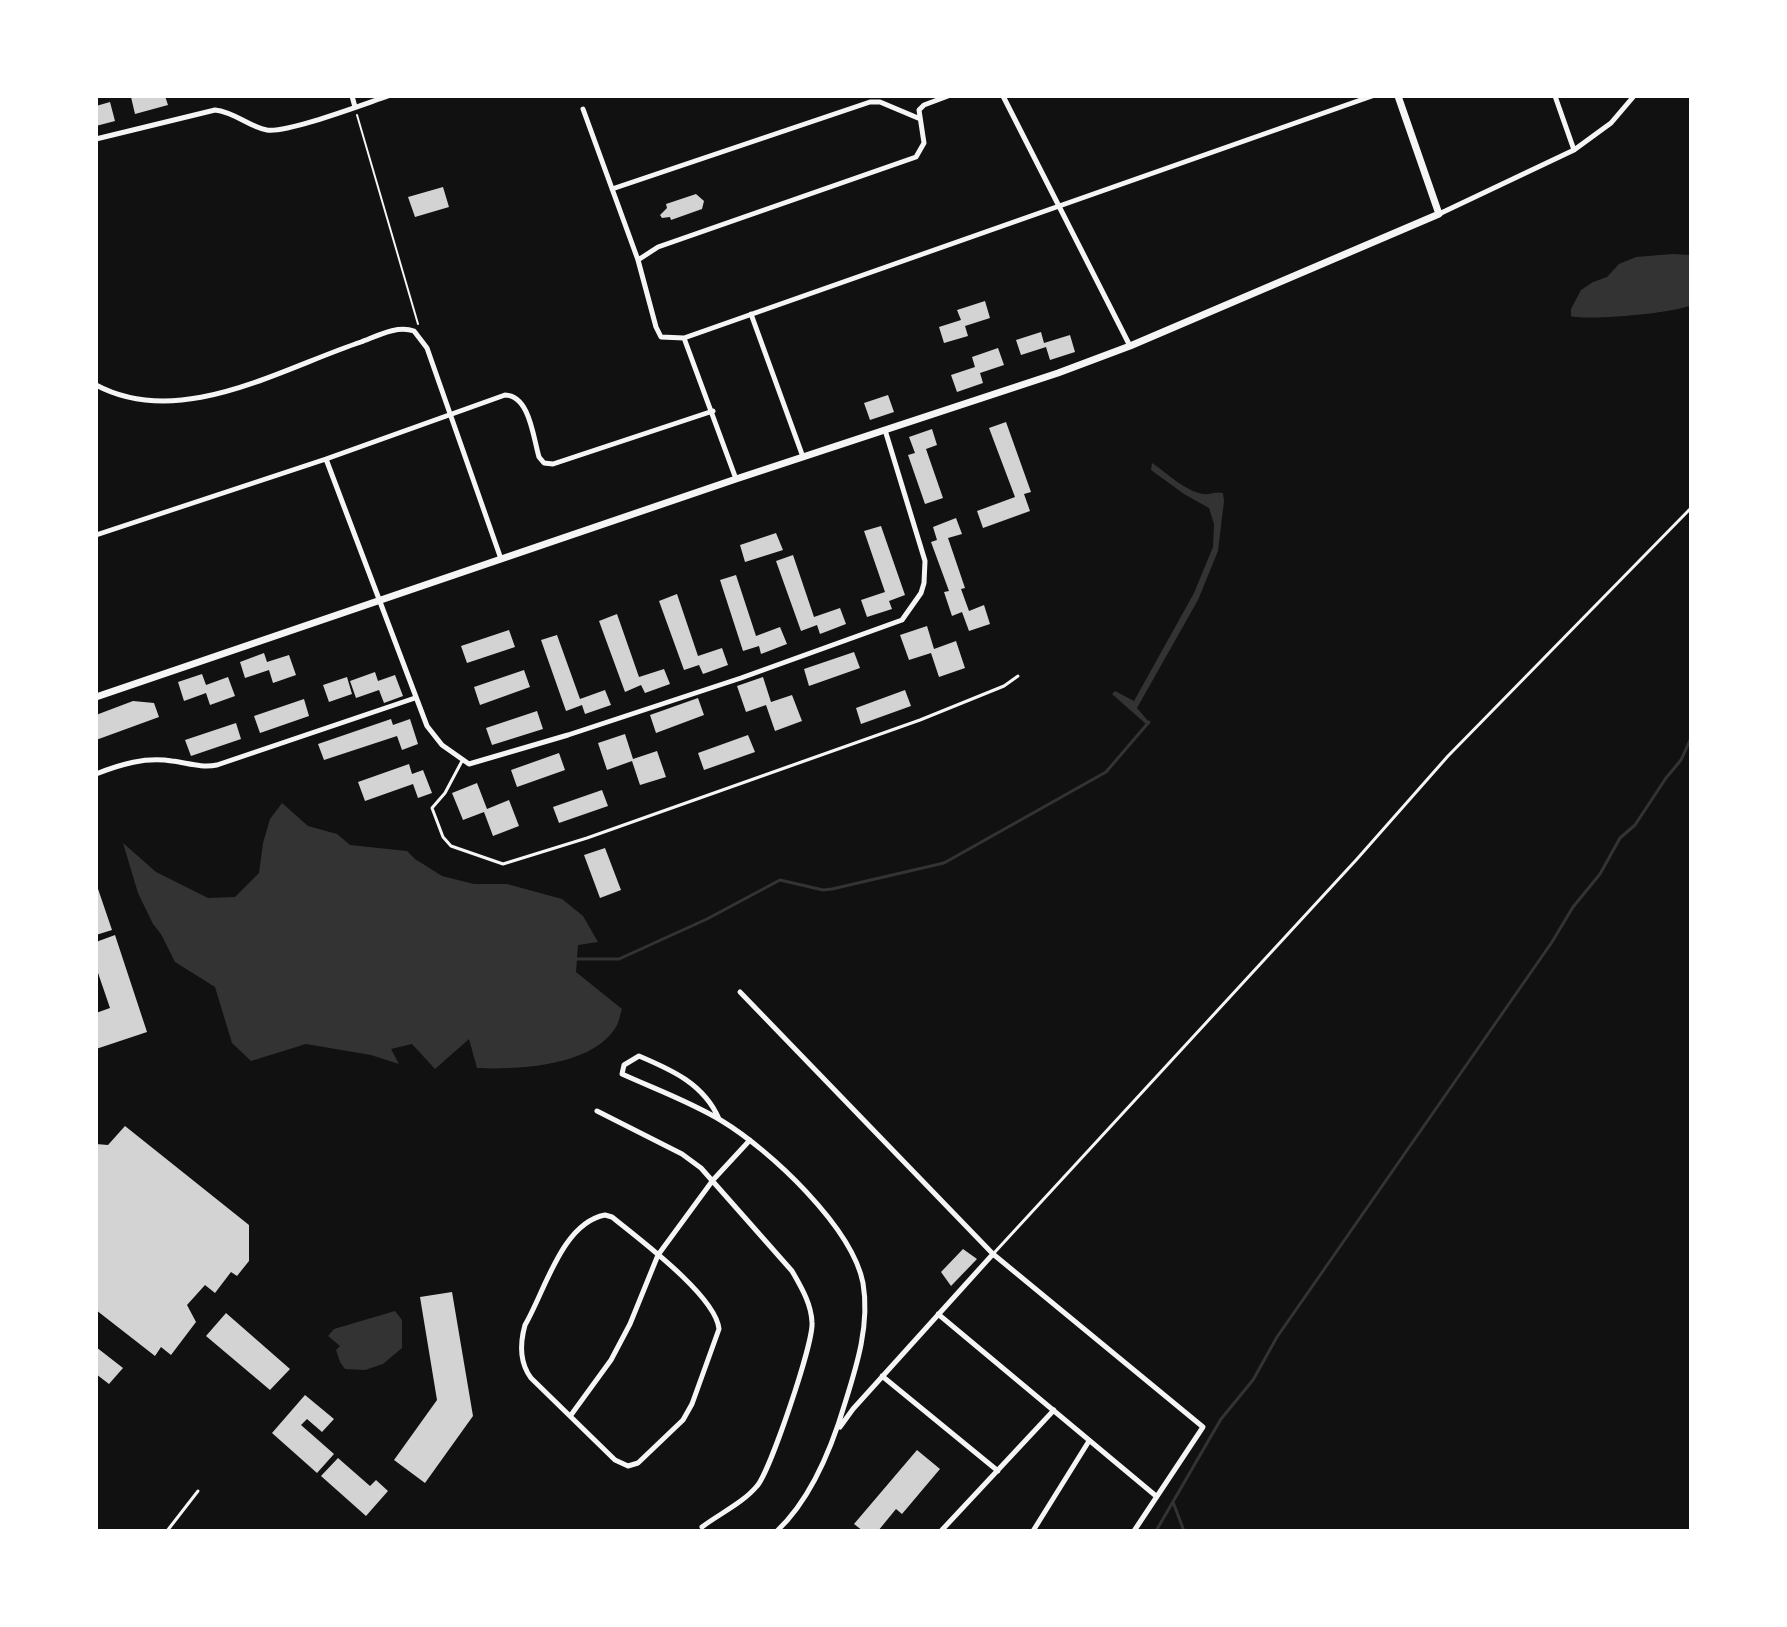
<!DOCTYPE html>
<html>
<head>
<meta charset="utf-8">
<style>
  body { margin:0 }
  #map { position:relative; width:1787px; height:1627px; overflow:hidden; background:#111; font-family:Overpass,sans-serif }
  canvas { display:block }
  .frame { position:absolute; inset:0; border:98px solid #fff; pointer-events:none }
</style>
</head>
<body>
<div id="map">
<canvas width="1787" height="1627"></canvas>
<div class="frame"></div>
</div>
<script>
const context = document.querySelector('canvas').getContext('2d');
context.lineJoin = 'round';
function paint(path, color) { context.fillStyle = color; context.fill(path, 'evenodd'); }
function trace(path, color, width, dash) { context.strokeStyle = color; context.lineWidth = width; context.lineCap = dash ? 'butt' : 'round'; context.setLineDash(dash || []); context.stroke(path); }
paint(new Path2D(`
  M 1672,254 L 1691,255 L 1691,305 C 1677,313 1585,321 1571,316 L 1571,309 L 1581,290 L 1593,282 L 1607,277 L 1619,264 L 1636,257 Z
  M 1152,463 C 1167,473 1185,491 1203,494 C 1211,495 1215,491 1223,493 L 1224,501 L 1218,551 L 1198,600 L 1137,708 L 1149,722 L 1146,724 L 1112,694 L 1115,691 L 1134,701 L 1194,593 L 1213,547 L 1214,524 L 1209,508 L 1184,494 L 1151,470 Z
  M 282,803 L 308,826 L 337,834 L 350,845 L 407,851 L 415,859 L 442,876 L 474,884 L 507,884 L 562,899 L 583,916 L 598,942 L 578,945 L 576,972 L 622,1009 C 620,1014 619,1023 616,1027 C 593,1066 518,1070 477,1068 L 469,1039 L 435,1069 L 412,1044 L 391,1049 L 399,1064 L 371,1055 L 306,1044 L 251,1061 L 232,1043 L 215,987 L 175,962 L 161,934 L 153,924 L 138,893 L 123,843 L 156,872 L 208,898 L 235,897 L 259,873 L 263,843 L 270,819 Z
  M 395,1311 L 402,1320 L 402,1348 L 383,1364 L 365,1370 L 345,1369 L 340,1362 L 336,1350 L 340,1346 L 328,1336 L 334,1329 Z`), '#333');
trace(new Path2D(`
  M 577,959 L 619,959 L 707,919 L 780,880 L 823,890 L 832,889 L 944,863 L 1106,772 L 1149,722
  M 1173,1502 L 1184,1531
  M 1156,1531 L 1221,1419 L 1253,1380 L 1277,1337 L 1552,942 L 1573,907 L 1600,874 L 1620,838 L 1635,825 L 1666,778 L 1681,760 L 1691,738`), '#333', 3);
paint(new Path2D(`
  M 136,96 L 165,96 L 168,105 L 135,114 L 131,97 Z
  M 110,102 L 115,121 L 96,126 L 96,106 Z
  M 443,187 L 449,207 L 415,217 L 408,197 Z
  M 696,194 L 704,201 L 702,209 L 671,220 L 670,217 L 662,218 L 660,215 L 667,208 L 666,204 Z
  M 985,301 L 990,318 L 965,326 L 968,336 L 944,343 L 939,327 L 961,320 L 957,310 Z
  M 1041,332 L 1044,343 L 1070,335 L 1075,352 L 1050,360 L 1046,347 L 1021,355 L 1016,340 Z
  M 998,348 L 1004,365 L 980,373 L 983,383 L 957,392 L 951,375 L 975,367 L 972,357 Z
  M 888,395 L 894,412 L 870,420 L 864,403 Z
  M 1006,422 L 1031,492 L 1024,494 L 1030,511 L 983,528 L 977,511 L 1015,497 L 989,428 Z
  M 932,429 L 937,445 L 926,449 L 943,498 L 925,504 L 908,455 L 915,453 L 909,437 Z
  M 956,518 L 962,534 L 948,538 L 965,588 L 961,589 L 969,611 L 984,605 L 990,624 L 969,631 L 962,612 L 952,616 L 944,592 L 949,591 L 931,542 L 937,540 L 933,527 Z
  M 881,526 L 905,595 L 889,601 L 892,609 L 867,617 L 861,600 L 885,592 L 864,531 Z
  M 776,533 L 783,550 L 745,562 L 740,545 Z
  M 793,555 L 814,617 L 840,608 L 846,624 L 820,634 L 817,625 L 801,631 L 776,561 Z
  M 736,575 L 756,636 L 780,627 L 787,644 L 761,654 L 759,646 L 743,651 L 720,580 Z
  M 677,594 L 698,656 L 722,648 L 728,665 L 703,674 L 699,665 L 684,670 L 659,601 Z
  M 617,614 L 639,677 L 664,669 L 670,684 L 645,693 L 641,685 L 625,692 L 599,621 Z
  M 927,626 L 934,649 L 956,641 L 965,668 L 939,677 L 931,653 L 909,660 L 900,635 Z
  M 509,630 L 515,647 L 467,663 L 461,646 Z
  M 557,635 L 580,699 L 605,690 L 611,705 L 585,714 L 582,705 L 566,711 L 541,640 Z
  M 854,652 L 860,668 L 809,686 L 804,669 Z
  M 264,653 L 267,662 L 289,655 L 296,675 L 273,683 L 269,670 L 245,678 L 240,662 Z
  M 524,670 L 530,687 L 480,705 L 474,687 Z
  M 375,672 L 378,681 L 395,675 L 403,696 L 384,703 L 379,690 L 356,698 L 350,681 Z
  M 202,674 L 206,685 L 228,677 L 235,696 L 210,705 L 206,693 L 184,701 L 178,682 Z
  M 347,677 L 352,694 L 329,702 L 323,685 Z
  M 763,677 L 771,702 L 792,695 L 802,721 L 775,731 L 766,705 L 746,712 L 737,686 Z
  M 905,690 L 911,706 L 861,724 L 856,708 Z
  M 698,698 L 704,715 L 656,733 L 650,715 Z
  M 304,699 L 309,716 L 260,733 L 254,716 Z
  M 133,701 L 154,703 L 159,717 L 96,740 L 96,715 Z
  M 537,711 L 543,729 L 492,745 L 486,728 Z
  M 391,719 L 393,725 L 410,719 L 418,744 L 402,750 L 397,736 L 324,760 L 318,744 Z
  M 236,723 L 241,739 L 191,756 L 185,740 Z
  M 625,734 L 633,759 L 657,751 L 666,777 L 640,785 L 632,761 L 607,770 L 598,743 Z
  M 748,735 L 755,752 L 704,770 L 698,753 Z
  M 559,753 L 565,770 L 517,787 L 511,770 Z
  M 409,764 L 412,774 L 423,770 L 432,793 L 418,798 L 413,784 L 365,801 L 358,782 Z
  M 477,783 L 487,809 L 509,800 L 519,826 L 493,836 L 484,812 L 463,820 L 452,793 Z
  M 602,790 L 608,806 L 559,823 L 553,807 Z
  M 605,848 L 621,890 L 600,898 L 584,855 Z
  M 96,883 L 112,930 L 96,935 Z
  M 115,935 L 147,1032 L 96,1049 L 96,1013 L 110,1008 L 96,967 L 96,942 Z
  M 125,1126 L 249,1225 L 249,1261 L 237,1276 L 231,1272 L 215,1293 L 205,1285 L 187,1305 L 196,1322 L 171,1355 L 161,1347 L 155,1356 L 96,1310 L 96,1144 L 108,1145 Z
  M 963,1249 L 977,1259 L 951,1286 L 941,1272 Z
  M 452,1292 L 473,1416 L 425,1483 L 394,1460 L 437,1400 L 420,1297 Z
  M 226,1313 L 290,1369 L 270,1390 L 206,1336 Z
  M 96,1347 L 123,1368 L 109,1384 L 96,1374 Z
  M 305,1395 L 334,1419 L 322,1432 L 307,1419 L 301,1425 L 334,1454 L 317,1473 L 272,1433 Z
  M 917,1450 L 940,1469 L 902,1514 L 896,1509 L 878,1531 L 863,1531 L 854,1524 Z
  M 338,1458 L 370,1486 L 376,1480 L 388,1491 L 366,1516 L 321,1476 Z`), '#d3d3d3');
trace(new Path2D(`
  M 357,115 L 418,324`), '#f5f5f5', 2);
trace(new Path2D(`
  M 462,761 L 445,793 L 432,808 L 443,837 L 451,846 L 503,864 L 587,838 L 920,720 L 1004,686 L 1018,676
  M 994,1253 L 1357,859 L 1448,756 L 1691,508
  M 167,1531 L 198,1491`), '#f5f5f5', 3);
trace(new Path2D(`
  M 352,96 L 355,107
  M 1003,96 L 1130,346
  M 1555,96 L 1574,150
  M 583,109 L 638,260 L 656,327 L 661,337 L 684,338 L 1372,96
  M 96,139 L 215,110 C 235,112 249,127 267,130 C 288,133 364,104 388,96
  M 612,189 L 870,102 L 880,102 L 918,118
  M 1439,214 L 1574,150 L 1611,123 L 1634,96
  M 638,260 L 658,247 L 916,157 L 924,143 L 919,110 L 924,105 L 948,96
  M 751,314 L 803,457
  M 684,338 L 736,479
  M 96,385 C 180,430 280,369 361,342 C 377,336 397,325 414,331 L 427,348 L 501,559
  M 326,459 L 427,726 L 442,745 L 469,764 L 568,735 L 741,678 L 902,620 L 921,593 L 924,583 L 925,561 L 885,430
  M 96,535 L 326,459 L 505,395 C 530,396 533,437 539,457 L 544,463 L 553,464 L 713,411
  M 96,774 C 121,764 145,757 172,761 C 188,763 201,768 217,765 L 415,698
  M 740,992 L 993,1254 L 1203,1427 L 1134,1531
  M 597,1111 L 682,1154 L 701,1168 L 792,1271 C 801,1287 811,1303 812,1322 C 814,1342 770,1471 757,1486 C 743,1503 719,1514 702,1527
  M 719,1119 C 704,1084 672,1070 639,1056 L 624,1065 L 622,1074 C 655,1089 691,1102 722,1121 C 770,1150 852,1227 863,1283 C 870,1324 857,1365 845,1403 C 832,1447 811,1499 777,1531
  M 605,1215 L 612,1217 C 639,1239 716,1296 719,1329 L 692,1404 L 683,1420 L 638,1463 L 628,1466 L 615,1460 L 531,1378 C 519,1362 520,1343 525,1325 C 545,1291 562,1223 605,1215 Z
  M 938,1314 L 1156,1496
  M 882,1376 L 998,1471
  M 571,1415 L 611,1360 L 630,1324 L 658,1255 L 713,1180 L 750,1140
  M 840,1427 L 853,1409 L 993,1254
  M 941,1531 L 1054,1410
  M 1033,1531 L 1089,1441`), '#f5f5f5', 5);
trace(new Path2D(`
  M 96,697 L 736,479 L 1058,373 L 1130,346 L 1439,214 L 1398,96`), '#f5f5f5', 7);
</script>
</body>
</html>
